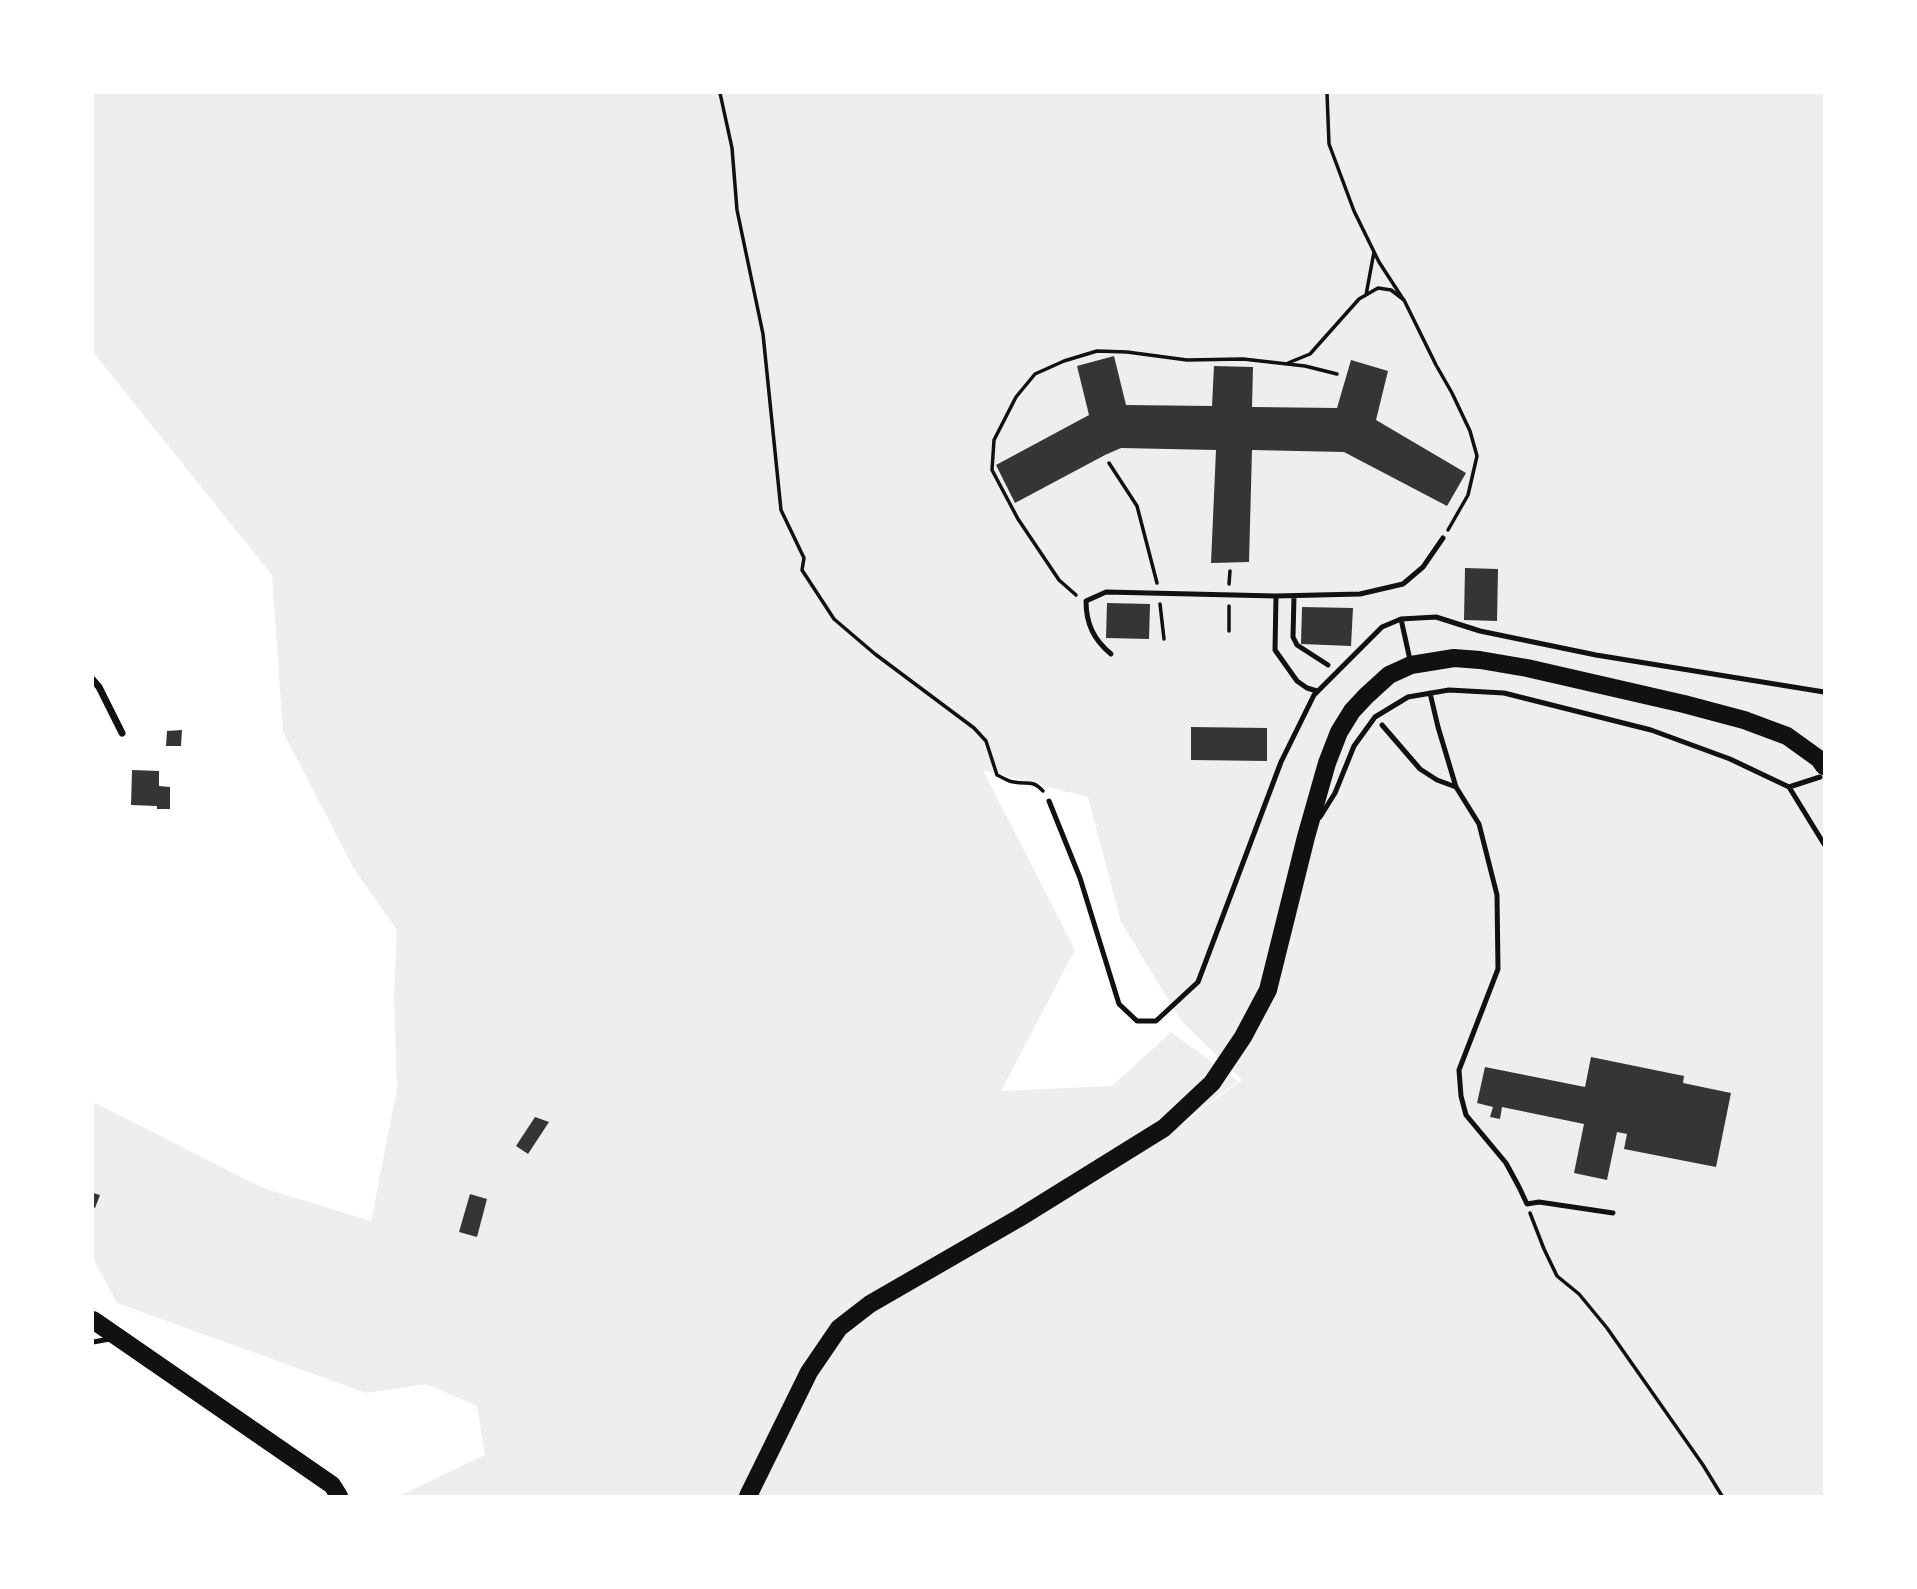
<!DOCTYPE html>
<html>
<head>
<meta charset="utf-8">
<style>
  body { margin:0 }
  #map { position:relative; width:1917px; height:1589px; overflow:hidden; background:#fff; font-family:Overpass,sans-serif }
  canvas { display:block }
  .frame { position:absolute; inset:0; border:94px solid #fff; pointer-events:none }
</style>
</head>
<body>
<div id="map">
<canvas width="1917" height="1589"></canvas>
<div class="frame"></div>
</div>
<script>
const context = document.querySelector('canvas').getContext('2d');
context.lineJoin = 'round';
function paint(path, color) { context.fillStyle = color; context.fill(path, 'evenodd'); }
function trace(path, color, width, dash) { context.strokeStyle = color; context.lineWidth = width; context.lineCap = dash ? 'butt' : 'round'; context.setLineDash(dash || []); context.stroke(path); }
paint(new Path2D(`
  M 93,93 L 1824,93 L 1824,1496 L 399,1496 L 485,1455 L 477,1406 L 426,1384 L 366,1393 L 117,1303 L 93,1258 L 93,1102 L 263,1188 L 371,1221 L 397,1089 L 394,995 L 397,930 L 354,869 L 283,732 L 272,575 L 93,352 ZM 983,770 L 1088,797 L 1121,922 L 1182,1022 L 1242,1080 L 1159,1141 L 1238,1081 L 1171,1032 L 1112,1086 L 1001,1091 L 1075,950 Z`), '#eee');
paint(new Path2D(`
  M 1114,356 L 1126,405 L 1212,406 L 1214,366 L 1253,367 L 1252,407 L 1337,408 L 1351,360 L 1388,371 L 1376,420 L 1466,473 L 1447,506 L 1344,452 L 1252,450 L 1249,562 L 1211,563 L 1216,450 L 1121,448 L 1105,455 L 1015,503 L 996,465 L 1089,415 L 1077,366 Z
  M 1465,568 L 1498,569 L 1497,621 L 1464,620 Z
  M 1107,603 L 1150,604 L 1149,639 L 1106,638 Z
  M 1302,607 L 1353,608 L 1351,646 L 1301,644 Z
  M 1191,727 L 1267,728 L 1267,761 L 1191,760 Z
  M 182,730 L 181,746 L 166,746 L 167,731 Z
  M 132,770 L 159,771 L 159,786 L 170,787 L 170,809 L 157,809 L 157,806 L 131,805 Z
  M 1591,1057 L 1684,1076 L 1683,1083 L 1731,1093 L 1716,1167 L 1624,1149 L 1627,1134 L 1617,1132 L 1607,1180 L 1574,1173 L 1584,1124 L 1502,1107 L 1500,1119 L 1490,1117 L 1493,1107 L 1477,1103 L 1485,1067 L 1585,1087 Z
  M 535,1117 L 549,1122 L 528,1154 L 516,1146 Z
  M 93,1193 L 100,1195 L 95,1208 L 93,1207 Z
  M 470,1194 L 487,1199 L 477,1237 L 459,1232 Z`), '#353535');
trace(new Path2D(`
  M 720,93 L 732,148 L 737,210 L 763,334 L 781,510 L 804,558 L 802,570 L 834,619 L 875,654 L 974,728 L 986,741 L 997,775 C 1002,777 1009,782 1014,782 C 1027,785 1032,779 1043,791
  M 1327,93 L 1329,144 L 1354,211 L 1379,262 L 1403,299
  M 1366,295 L 1374,252
  M 1288,363 L 1310,354 L 1359,299 L 1378,288 L 1391,290 L 1404,300 L 1436,365 L 1452,393 L 1470,431 L 1477,456 L 1468,495 L 1448,530
  M 1109,463 L 1137,506 L 1157,583
  M 1229,584 L 1230,571
  M 1076,595 L 1059,580 L 1018,519 L 992,470 L 994,440 L 1016,397 L 1035,374 L 1064,361 L 1097,351 L 1127,352 L 1187,360 L 1243,359 L 1305,366 L 1337,374
  M 1160,604 L 1164,639
  M 1229,631 L 1229,606
  M 1530,1213 L 1544,1249 L 1557,1276 L 1579,1294 L 1607,1328 L 1703,1465 L 1722,1496`), '#111', 3.5);
trace(new Path2D(`
  M 1276,596 L 1275,650 L 1297,681 L 1307,688 L 1317,691
  M 1294,596 L 1293,637 L 1297,645 L 1328,665
  M 1401,619 L 1410,660
  M 1111,654 C 1094,640 1086,624 1086,601 L 1106,592 L 1276,596 L 1360,594 L 1403,584 L 1423,567 L 1443,538
  M 1430,693 L 1438,727 L 1456,787 L 1479,824 L 1497,895 L 1498,969 L 1459,1070 L 1461,1096 L 1466,1115 L 1506,1163 L 1519,1187 L 1527,1204 L 1539,1202 L 1613,1213
  M 1382,725 L 1420,769 L 1437,780 L 1456,787
  M 1789,787 L 1820,777
  M 1049,801 L 1080,878 L 1119,1004 L 1137,1021 L 1156,1021 L 1198,982 L 1281,762 L 1314,695 L 1382,627 L 1401,619 L 1436,617 L 1480,631 L 1596,655 L 1824,692
  M 1320,817 L 1335,793 L 1354,746 L 1375,717 L 1408,697 L 1449,690 L 1504,693 L 1651,730 L 1730,759 L 1789,787 L 1824,844
  M 93,1342 L 110,1339`), '#111', 5);
trace(new Path2D(`
  M 93,680 L 99,687 L 122,733`), '#111', 7);
trace(new Path2D(`
  M 93,1320 L 332,1485 L 339,1496
  M 748,1496 L 809,1372 L 839,1328 L 870,1304 L 1019,1218 L 1164,1128 L 1212,1083 L 1243,1037 L 1268,990 L 1306,837 L 1327,763 L 1339,732 L 1352,711 L 1366,696 L 1389,675 L 1411,665 L 1454,658 L 1480,660 L 1527,668 L 1684,704 L 1744,720 L 1787,736 L 1819,759 L 1824,766`), '#111', 18);
</script>
</body>
</html>
